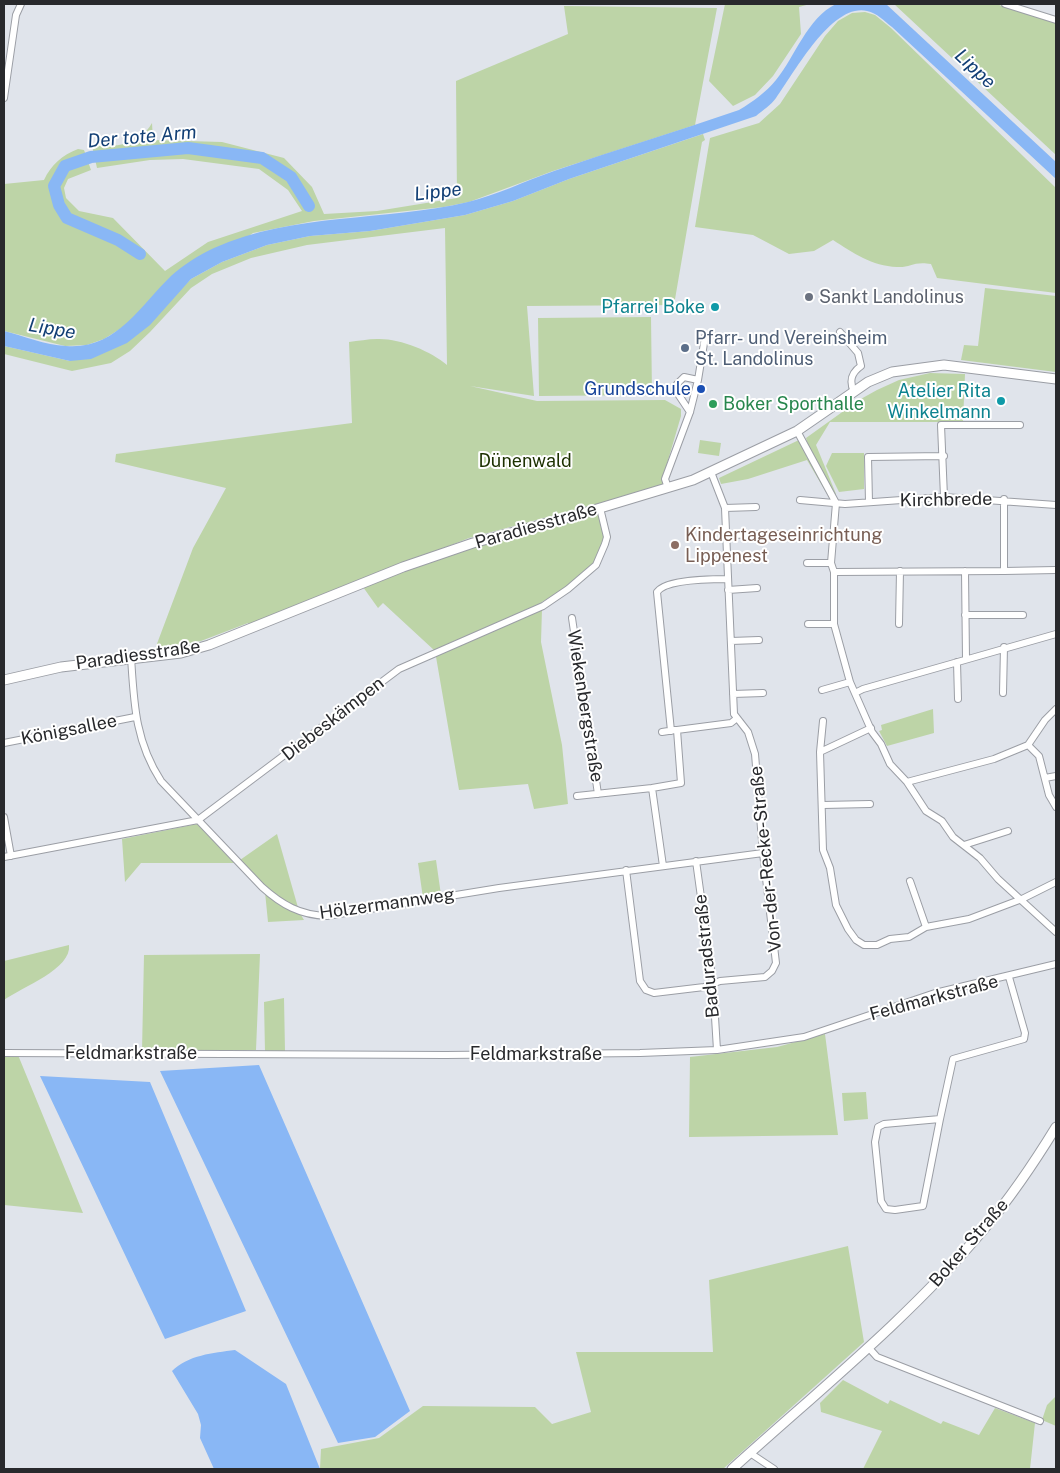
<!DOCTYPE html>
<html>
<head>
<meta charset="utf-8">
<style>
  body { margin:0 }
  #map { position:relative; width:1060px; height:1473px; overflow:hidden; background:#e0e4eb; font-family:"Public Sans",sans-serif }
  canvas { display:block }
  .frame { position:absolute; inset:0; border:5px solid #28292c; pointer-events:none }
</style>
</head>
<body>
<div id="map">
<canvas width="1060" height="1473"></canvas>
<div class="frame"></div>
</div>
<script>
const context = document.querySelector('canvas').getContext('2d');
context.lineJoin = 'round';
function paint(path, color) { context.fillStyle = color; context.fill(path, 'evenodd'); }
function trace(path, color, width, dash) { context.strokeStyle = color; context.lineWidth = width; context.lineCap = dash ? 'butt' : 'round'; context.setLineDash(dash || []); context.stroke(path); }
function drawText(font, color, halo, rows, align = 'center') {
  context.font = font + ' "Public Sans",sans-serif'; context.lineWidth = 4; context.setLineDash([]); context.textBaseline = 'middle'; context.strokeStyle = halo; context.fillStyle = color; for (const [text, x, y, turn = 0] of rows) {
    context.save(); context.translate(x, y); context.rotate((+turn || 0) * Math.PI / 180); context.textAlign = isNaN(turn) ? turn : align; if (halo) context.strokeText(text, 0, 0); context.fillText(text, 0, 0); context.restore();
  }
}
paint(new Path2D(`
  M 725,4 L 810,4 L 799,7 L 801,34 L 773,76 L 755,95 L 733,106 L 709,81 Z
  M 894,4 L 996,4 L 1056,23 L 1056,155 Z
  M 564,6 L 717,8 L 695,125 L 553,171 L 469,202 L 444,207 L 314,221 L 253,233 L 141,310 L 125,326 L 104,339 L 87,345 L 65,346 L 4,331 L 4,184 L 44,180 C 51,165 62,155 78,149 L 84,150 L 91,170 L 68,179 L 64,188 L 66,198 L 79,211 L 113,218 L 165,271 L 208,242 L 302,211 L 288,190 L 259,169 L 183,159 L 150,160 L 97,168 L 92,146 C 117,146 138,147 152,123 L 153,140 L 222,142 L 284,158 L 312,187 L 324,214 L 377,211 L 457,198 L 456,81 L 568,34 Z
  M 865,12 L 875,15 L 891,28 L 1056,188 L 1056,293 L 937,278 L 931,264 C 913,261 910,268 897,267 C 872,266 853,253 833,240 L 814,251 L 789,254 L 753,235 L 695,227 L 710,138 L 759,123 L 780,104 L 825,36 L 838,21 L 852,13 Z
  M 703,134 L 705,140 L 702,142 L 674,305 L 527,306 L 534,396 L 470,386 L 537,401 L 665,400 L 681,409 L 681,416 L 662,481 L 664,486 L 469,538 L 249,625 L 248,623 L 201,641 L 155,649 L 193,548 L 226,488 L 115,462 L 116,454 L 352,423 L 349,342 C 358,341 368,339 377,339 C 399,338 431,351 447,365 L 445,228 L 307,245 L 251,258 L 212,274 L 191,288 L 150,332 L 130,351 L 111,363 L 72,371 L 4,354 L 4,346 L 70,361 L 172,298 L 191,279 L 222,262 L 267,245 L 310,236 L 370,231 L 465,215 L 513,201 L 569,179 Z
  M 985,288 L 1056,296 L 1056,372 L 961,360 L 964,345 L 978,346 Z
  M 651,317 L 652,395 L 539,396 L 538,318 Z
  M 930,373 L 965,374 L 963,422 L 830,422 L 816,445 L 836,494 L 827,494 L 807,460 L 748,479 L 721,484 L 719,478 L 799,440 L 806,452 L 807,458 L 809,448 L 806,438 L 859,400 L 877,390 L 899,380 Z
  M 700,440 L 721,443 L 719,456 L 698,453 Z
  M 832,453 L 864,453 L 864,489 L 839,492 L 826,466 Z
  M 599,512 C 601,522 604,533 603,543 C 601,568 558,592 539,604 L 542,609 L 541,642 L 562,745 L 568,804 L 534,809 L 528,784 L 459,790 L 435,651 L 383,603 L 378,608 L 363,587 C 440,554 519,534 599,512 Z
  M 933,709 L 934,733 L 887,746 L 879,731 L 882,730 L 881,725 Z
  M 197,824 L 235,863 L 141,863 L 125,882 L 122,839 Z
  M 277,834 L 299,911 L 280,901 L 240,860 Z
  M 436,860 L 441,895 L 423,898 L 418,863 Z
  M 265,892 L 277,903 L 301,915 L 304,920 L 268,922 Z
  M 69,945 C 72,969 22,987 4,1000 L 4,961 Z
  M 260,954 L 256,1050 L 142,1051 L 144,955 Z
  M 284,998 L 285,1051 L 265,1052 L 264,1002 Z
  M 825,1034 L 838,1135 L 689,1137 L 690,1057 L 777,1047 Z
  M 18,1055 L 83,1213 L 4,1205 L 4,1056 Z
  M 866,1092 L 868,1119 L 844,1121 L 842,1093 Z
  M 848,1246 L 864,1342 L 723,1469 L 320,1469 L 321,1449 L 379,1438 L 423,1406 L 535,1407 L 552,1424 L 591,1412 L 576,1352 L 713,1352 L 709,1280 Z
  M 843,1380 L 888,1404 L 890,1400 L 941,1424 L 943,1421 L 979,1435 L 995,1408 L 1035,1423 L 1030,1469 L 863,1469 L 882,1431 L 821,1412 L 820,1403 Z
  M 1056,1396 L 1056,1426 L 1042,1420 L 1047,1405 Z`), '#bdd4a7');
paint(new Path2D(`
  M 836,4 L 886,4 L 1056,162 L 1056,179 L 892,27 C 884,21 877,13 867,11 C 831,3 794,74 776,98 C 771,105 763,110 756,116 L 569,179 L 513,201 L 465,215 L 370,231 L 310,236 L 267,245 L 222,262 L 191,279 L 150,325 L 127,343 L 91,359 L 70,361 L 4,346 L 4,331 C 24,336 45,345 66,346 C 116,350 139,307 171,276 C 183,265 199,255 214,248 C 295,212 383,222 468,202 C 497,195 525,181 554,171 C 615,150 678,131 739,110 C 754,101 765,93 776,80 C 795,57 807,18 836,4 Z
  M 259,1065 L 410,1411 L 375,1437 L 338,1443 L 160,1071 Z
  M 40,1076 L 150,1082 L 246,1311 L 165,1339 Z
  M 235,1350 L 286,1384 L 320,1469 L 214,1469 L 200,1438 L 201,1425 L 198,1414 L 172,1371 C 188,1355 213,1353 235,1350 Z`), '#89b7f5');
trace(new Path2D(`
  M 140,254 L 118,240 L 67,218 L 59,205 L 54,186 L 65,166 L 91,157 L 188,148 L 262,158 L 291,177 L 309,206`), '#89b7f5', 12);
const street = new Path2D(`
  M 1005,4 L 1056,20
  M 4,98 L 16,15 L 21,4
  M 840,332 L 858,353 L 861,366 C 851,373 849,381 854,392
  M 690,412 L 678,394 L 677,384 L 684,377 L 698,380
  M 797,431 L 836,503 L 831,563 L 834,572 L 834,624 L 850,682 L 872,732 L 881,744 L 890,764 L 907,782 L 926,811 L 942,821 L 953,837 L 980,858 L 998,879 L 1056,932
  M 668,488 L 665,479 L 690,412 L 698,380 L 705,337
  M 944,497 L 941,425 L 1020,425
  M 800,500 L 845,504 L 944,497 L 1056,505
  M 869,502 L 868,457 L 944,456
  M 725,508 L 756,507
  M 726,535 L 781,534
  M 807,563 L 831,563
  M 965,571 L 966,659
  M 1004,571 L 1056,570
  M 834,572 L 1004,571 L 1004,499
  M 728,590 L 757,588
  M 965,615 L 1023,615
  M 572,618 L 598,794
  M 808,624 L 834,624
  M 899,624 L 900,571
  M 731,641 L 759,640
  M 131,657 C 134,703 135,741 161,781 L 262,887 C 282,905 300,915 327,916 L 499,888 L 763,853
  M 957,662 L 958,699
  M 822,690 L 850,682
  M 855,693 L 863,689 L 1056,634
  M 1003,693 L 1004,647
  M 733,694 L 763,693
  M 871,728 L 820,752 L 823,850 L 830,868 L 836,905 L 848,929 L 856,940 L 864,945 L 877,945 L 890,939 L 909,937 L 926,927 L 969,919 L 1022,899 L 1056,882
  M 671,731 L 657,592 C 666,579 712,579 728,579
  M 662,732 L 675,730
  M 4,743 L 135,717
  M 1028,745 L 1039,756 L 1049,795 L 1056,807
  M 820,752 L 823,721
  M 1045,778 L 1056,776
  M 907,782 L 994,759 L 1028,745 L 1045,720 L 1056,709
  M 577,796 L 652,788
  M 823,805 L 870,804
  M 4,817 L 11,856
  M 964,845 L 1008,831
  M 4,857 L 198,820 L 399,669 L 543,606 L 568,589 L 596,565 L 605,544 L 607,537 L 600,508
  M 696,861 L 713,984 L 717,1050
  M 663,866 L 652,788 L 681,783 L 677,730 L 731,723 L 736,719
  M 626,870 L 640,981 L 646,990 L 654,993 L 704,987 L 720,981 L 765,977 L 772,971 L 776,963 L 763,853 L 755,754 L 748,732 L 734,714 L 725,508 L 711,472
  M 910,881 L 926,927
  M 4,1053 L 446,1055 L 640,1053 L 717,1050 L 804,1037 L 935,993 L 1056,964
  M 940,1119 L 923,1206 L 895,1210 L 886,1209 L 881,1201 L 875,1142 L 878,1127 L 884,1124 L 940,1119 L 953,1059 L 1024,1039 L 1025,1033 L 1009,977
  M 868,1347 L 877,1357 L 1040,1421
  M 750,1453 L 774,1469`);
const secondary = new Path2D(`
  M 4,680 L 61,667 L 181,653 L 209,645 L 403,567 L 473,543 L 577,515 L 693,480 L 797,431 L 868,382 L 892,372 L 944,365 L 1056,379
  M 732,1469 C 817,1392 909,1318 984,1229 C 1011,1197 1034,1163 1056,1127`);
trace(street, '#9b9ea5', 8);
trace(secondary, '#9b9ea5', 11);
trace(street, '#fff', 6);
trace(secondary, '#fff', 9);
for (const [x, y, r, color] of [
  [809,297,5,"#6b7280"],
  [715,307,5,"#0f9aa8"],
  [685,348,5,"#5c6f8a"],
  [701,389,5,"#1a4fb4"],
  [1001,401,5,"#0f9aa8"],
  [713,404,5,"#2e9e5b"],
  [675,545,5,"#8d6e63"]
]) { const dot = new Path2D(); dot.arc(x, y, r, 0, 2 * Math.PI); context.fillStyle = color; context.fill(dot); trace(dot, '#fff', 2); }
drawText('18px', '#5b616d', '#fff', [
  ["Sankt Landolinus",819,297]
], 'left');
drawText('18px', '#0d838f', '#fff', [
  ["Pfarrei Boke",705,307],
  ["Atelier Rita",991,391],
  ["Winkelmann",991,412]
], 'right');
drawText('18px', '#4e5e75', '#fff', [
  ["Pfarr- und Vereinsheim",695,338],
  ["St. Landolinus",695,359]
], 'left');
drawText('18px', '#164399', '#fff', [
  ["Grundschule",691,389]
], 'right');
drawText('18px', '#27864d', '#fff', [
  ["Boker Sporthalle",723,404]
], 'left');
drawText('18px', '#1c3100', '#fff', [
  ["Dünenwald",525,461]
]);
drawText('18px', '#28292c', '#fff', [
  ["Kirchbrede",946,500,-1],
  ["Paradiesstraße",536,526,-16],
  ["Paradiesstraße",138,655,-8],
  ["Wiekenbergstraße",585,706,81],
  ["Diebeskämpen",333,719,-38],
  ["Königsallee",69,730,-11],
  ["Von-der-Recke-Straße",766,859,-96],
  ["Hölzermannweg",387,904,-8],
  ["Baduradstraße",707,956,-96],
  ["Feldmarkstraße",934,998,-15],
  ["Feldmarkstraße",131,1053],
  ["Feldmarkstraße",536,1054],
  ["Boker Straße",969,1243,-49]
]);
drawText('18px', '#785e54', '#fff', [
  ["Kindertageseinrichtung",685,535],
  ["Lippenest",685,556]
], 'left');
drawText('italic 19px', '#123f75', '#fff', [
  ["Lippe",975,69,43],
  ["Der tote Arm",142,137,-5],
  ["Lippe",438,192,-7],
  ["Lippe",52,329,10]
]);
</script>
</body>
</html>
